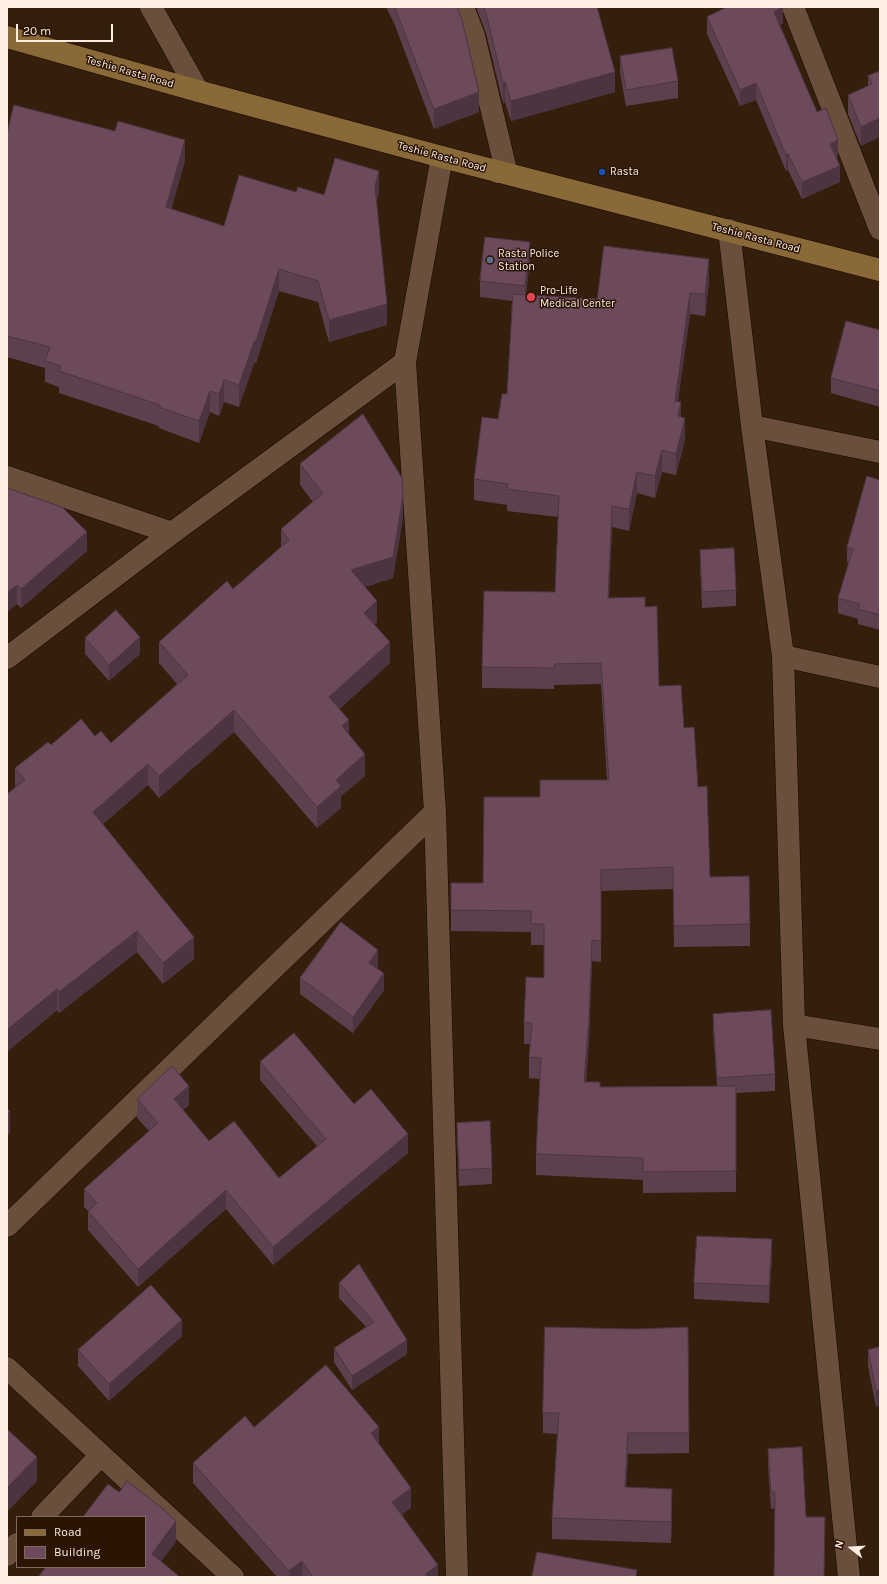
<!DOCTYPE html>
<html>
<head>
<meta charset="utf-8">
<style>
  body { margin:0 }
  #map { position:relative; width:887px; height:1584px; overflow:hidden; background:#341e0c; font-family:Karla,sans-serif }
  canvas { display:block }
  .frame { position:absolute; inset:0; border:8px solid #fdede2; pointer-events:none }
  .legend { position:absolute; left:16px; top:1516px; width:130px; height:52px; box-sizing:border-box; background:#2a1404; border:1px solid #7e6b5d; margin:0; padding:5px 7px; list-style:none; font-size:12px; color:#fdede2 }
  .legend li { display:flex; align-items:center; gap:8px; height:20px }
  .legend b { width:20px; border:1px solid #7e6b5d }
  .north { position:absolute; left:831px; top:1528px; width:40px; height:40px; -webkit-text-stroke:3px #2a1404; paint-order:stroke; rotate:287deg; font-size:11px; font-weight:700; line-height:16px; text-align:center; color:#fdede2 }
  .north::after { content:''; display:block; margin:auto; width:14px; height:18px; background:#fdede2; clip-path:polygon(50% 0,100% 100%,50% 72%,0 100%) }
  .scale { position:absolute; left:16px; top:24px; width:97px; height:18px; box-sizing:border-box; border:2px solid #fdede2; border-top:0; padding-left:5px; font-size:12px; line-height:14px; white-space:nowrap; color:#fdede2; -webkit-text-stroke:3px #2a1404; paint-order:stroke }
</style>
</head>
<body>
<div id="map">
<canvas width="887" height="1584"></canvas>
<div class="frame"></div>
<ul class="legend">
<li><b style="height:5px;background:#8a6939"></b>Road</li>
<li><b style="height:11px;background:#6c4a5b"></b>Building</li>
</ul>
<div class="north">N</div>
<div class="scale">20 m</div>
</div>
<script>
const context = document.querySelector('canvas').getContext('2d');
context.lineJoin = 'round';
function trace(path, color, width, dash) { context.strokeStyle = color; context.lineWidth = width; context.lineCap = dash ? 'butt' : 'round'; context.setLineDash(dash || []); context.stroke(path); }
function paint(path, color) { context.fillStyle = color; context.fill(path, 'evenodd'); }
function drawText(font, color, halo, rows, align = 'center') {
  context.font = font + ' Karla,sans-serif'; context.lineWidth = 3; context.setLineDash([]); context.textBaseline = 'middle'; context.strokeStyle = halo; context.fillStyle = color; for (const [text, x, y, turn = 0] of rows) {
    context.save(); context.translate(x, y); context.rotate((+turn || 0) * Math.PI / 180); context.textAlign = isNaN(turn) ? turn : align; if (halo) context.strokeText(text, 0, 0); context.fillText(text, 0, 0); context.restore();
  }
}
const minor = new Path2D(`
  M 151,7 L 198,91
  M 463,7 L 474,36 L 506,170 L 498,172
  M 793,7 L 880,229
  M 442,157 L 405,362 L 435,812 L 457,1577
  M 729,230 L 752,426 L 783,656 L 794,1025 L 849,1577
  M 752,426 L 880,452
  M 7,477 L 172,533
  M 783,656 L 880,677
  M 7,658 L 172,533 L 405,362
  M 794,1025 L 880,1039
  M 7,1226 L 435,812
  M 7,1368 L 233,1577
  M 42,1517 L 101,1455
  M 7,1555 L 17,1544`);
const major = new Path2D(`
  M 7,37 L 198,91 L 442,157 L 880,270`);
trace(minor, '#1b0700', 23);
trace(major, '#1b0700', 23);
trace(minor, '#6a4f3d', 22);
trace(major, '#8a6939', 22);
paint(new Path2D(`
  M 386,7 L 457,7 L 479,112 L 434,129 L 394,23 Z
  M 476,7 L 551,7 L 615,92 L 511,121 L 505,102 L 503,103 L 486,33 Z
  M 707,17 L 783,23 L 780,25 L 817,112 L 838,157 L 836,158 L 840,182 L 802,199 L 788,170 L 786,171 L 756,100 L 740,106 L 707,34 Z
  M 620,56 L 678,81 L 678,98 L 626,106 L 620,73 Z
  M 880,71 L 861,146 L 848,114 L 848,95 L 868,86 L 868,76 Z
  M 7,134 L 185,161 L 171,209 L 224,226 L 296,192 L 324,195 L 379,192 L 376,202 L 387,325 L 329,342 L 318,302 L 279,291 L 256,363 L 254,363 L 239,407 L 224,402 L 219,416 L 210,412 L 199,443 L 159,428 L 159,426 L 59,393 L 59,387 L 45,382 L 45,368 L 7,357 Z
  M 530,258 L 526,295 L 597,299 L 709,281 L 705,316 L 690,314 L 678,401 L 681,417 L 685,439 L 676,475 L 662,472 L 655,498 L 637,493 L 629,531 L 612,527 L 609,598 L 645,607 L 659,686 L 684,728 L 698,787 L 710,877 L 750,924 L 750,946 L 674,947 L 673,889 L 601,891 L 601,962 L 592,961 L 589,1039 L 586,1082 L 600,1087 L 717,1086 L 713,1030 L 713,1014 L 775,1074 L 775,1091 L 736,1093 L 736,1192 L 643,1193 L 643,1180 L 536,1175 L 536,1154 L 540,1079 L 529,1078 L 529,1057 L 531,1044 L 524,1044 L 524,1022 L 544,978 L 544,945 L 531,945 L 531,932 L 451,931 L 451,883 L 483,883 L 540,797 L 607,780 L 601,684 L 554,685 L 554,689 L 482,688 L 482,667 L 555,592 L 558,517 L 507,511 L 507,505 L 474,500 L 474,479 L 498,419 L 507,394 L 512,301 L 480,297 L 480,281 Z
  M 880,330 L 880,407 L 831,393 L 831,378 Z
  M 300,464 L 403,518 L 393,578 L 365,587 L 377,622 L 374,625 L 390,663 L 339,709 L 365,776 L 341,796 L 341,808 L 317,828 L 234,732 L 159,798 L 148,785 L 103,824 L 194,959 L 163,984 L 137,952 L 59,1013 L 57,1010 L 8,1051 L 7,1049 L 7,794 L 15,787 L 15,768 L 51,745 L 95,736 L 111,743 L 177,684 L 159,663 L 159,642 L 233,589 L 281,548 L 281,529 L 313,502 L 300,485 Z
  M 880,480 L 880,630 L 858,624 L 858,619 L 838,613 L 838,598 L 849,563 L 847,562 L 847,548 Z
  M 7,488 L 87,551 L 21,608 L 17,604 L 7,612 Z
  M 700,550 L 736,590 L 736,606 L 702,608 L 700,566 Z
  M 85,638 L 140,654 L 109,681 L 85,654 Z
  M 378,966 L 377,968 L 384,990 L 353,1033 L 300,994 L 300,978 Z
  M 260,1062 L 354,1104 L 408,1153 L 273,1265 L 226,1209 L 138,1287 L 88,1230 L 88,1211 L 84,1207 L 84,1189 L 149,1131 L 137,1118 L 137,1099 L 189,1105 L 183,1110 L 209,1141 L 279,1178 L 317,1146 L 260,1080 Z
  M 457,1123 L 492,1168 L 492,1184 L 459,1186 L 457,1139 Z
  M 772,1255 L 769,1303 L 694,1299 L 694,1283 Z
  M 339,1283 L 407,1354 L 352,1390 L 334,1362 L 334,1348 L 366,1327 L 339,1298 Z
  M 545,1327 L 689,1433 L 689,1453 L 628,1454 L 626,1487 L 672,1509 L 671,1543 L 552,1539 L 552,1518 L 557,1434 L 543,1433 L 543,1413 Z
  M 182,1336 L 109,1401 L 78,1366 L 78,1350 Z
  M 880,1347 L 876,1407 L 868,1366 L 868,1350 Z
  M 254,1427 L 379,1443 L 411,1508 L 402,1514 L 438,1577 L 277,1577 L 193,1483 L 193,1463 Z
  M 802,1447 L 775,1508 L 771,1509 L 768,1466 L 768,1449 Z`), '#5d404e');
paint(new Path2D(`
  M 783,7 L 783,23 L 774,28 L 774,12 Z
  M 615,72 L 615,92 L 511,121 L 511,101 Z
  M 505,82 L 505,102 L 503,103 L 503,83 Z
  M 756,83 L 756,100 L 740,106 L 740,90 Z
  M 479,92 L 479,112 L 434,129 L 434,109 Z
  M 880,118 L 880,137 L 861,146 L 861,127 Z
  M 185,140 L 185,161 L 166,229 L 166,207 Z
  M 838,140 L 838,157 L 830,161 L 830,144 Z
  M 788,154 L 788,170 L 786,171 L 786,155 Z
  M 840,166 L 840,182 L 802,199 L 802,182 Z
  M 379,171 L 379,192 L 375,207 L 375,186 Z
  M 530,242 L 530,258 L 525,302 L 525,286 Z
  M 709,259 L 709,281 L 705,316 L 705,294 Z
  M 279,269 L 279,291 L 256,363 L 254,363 L 239,407 L 239,385 Z
  M 690,293 L 690,314 L 675,422 L 675,401 Z
  M 387,304 L 387,325 L 329,342 L 329,320 Z
  M 224,380 L 224,402 L 219,416 L 219,394 Z
  M 210,391 L 210,412 L 199,443 L 199,421 Z
  M 681,402 L 681,424 L 678,416 Z
  M 685,418 L 685,439 L 676,475 L 676,454 Z
  M 662,450 L 662,472 L 655,498 L 655,476 Z
  M 637,472 L 637,493 L 629,531 L 629,509 Z
  M 403,496 L 403,518 L 393,578 L 351,591 L 351,570 Z
  M 612,506 L 612,527 L 608,619 L 608,598 Z
  M 87,532 L 87,551 L 21,608 L 21,589 Z
  M 17,585 L 17,604 L 7,612 L 7,593 Z
  M 377,601 L 377,622 L 364,634 L 364,613 Z
  M 140,637 L 140,654 L 109,681 L 109,665 Z
  M 390,642 L 390,663 L 329,719 L 329,697 Z
  M 234,710 L 234,732 L 159,798 L 159,776 Z
  M 349,720 L 349,742 L 342,726 Z
  M 365,754 L 365,776 L 341,796 L 341,808 L 317,828 L 317,807 L 336,780 Z
  M 148,764 L 148,785 L 93,833 L 93,812 Z
  M 137,931 L 137,952 L 59,1013 L 59,992 Z
  M 194,937 L 194,959 L 163,984 L 163,963 Z
  M 592,940 L 592,961 L 589,1039 L 584,1103 L 584,1082 Z
  M 378,950 L 378,966 L 369,979 L 369,963 Z
  M 384,973 L 384,990 L 353,1033 L 353,1017 Z
  M 57,989 L 57,1010 L 8,1051 L 8,1029 Z
  M 189,1086 L 189,1105 L 174,1118 L 174,1099 Z
  M 10,1111 L 10,1133 L 7,1136 L 7,1114 Z
  M 408,1134 L 408,1153 L 273,1265 L 273,1247 Z
  M 226,1190 L 226,1209 L 138,1287 L 138,1269 Z
  M 772,1239 L 772,1255 L 769,1303 L 769,1286 Z
  M 182,1320 L 182,1336 L 109,1401 L 109,1384 Z
  M 407,1340 L 407,1354 L 352,1390 L 352,1376 Z
  M 876,1390 L 880,1390 L 880,1406 L 876,1407 Z
  M 379,1427 L 379,1447 L 371,1433 Z
  M 628,1433 L 628,1454 L 625,1508 L 625,1487 Z
  M 37,1457 L 37,1481 L 7,1512 L 7,1488 Z
  M 411,1488 L 411,1508 L 392,1521 L 392,1502 Z
  M 672,1489 L 672,1509 L 671,1543 L 671,1522 Z
  M 176,1521 L 176,1542 L 152,1574 L 152,1554 Z
  M 302,1561 L 302,1577 L 289,1577 L 289,1571 Z
  M 438,1565 L 438,1577 L 426,1577 L 426,1574 Z`), '#4c3440');
const building = new Path2D(`
  M 395,7 L 457,7 L 462,20 L 479,92 L 434,109 Z
  M 484,7 L 551,7 L 552,8 L 557,7 L 597,7 L 615,72 L 511,101 L 505,82 L 503,83 L 486,13 Z
  M 727,7 L 783,7 L 774,12 L 817,112 L 826,108 L 838,140 L 830,144 L 840,166 L 802,182 L 788,154 L 786,155 L 756,83 L 740,90 L 707,17 Z
  M 672,48 L 678,81 L 626,90 L 620,56 Z
  M 880,71 L 880,118 L 861,127 L 848,95 L 872,84 L 868,76 Z
  M 14,105 L 115,131 L 118,121 L 185,140 L 166,207 L 224,226 L 239,175 L 296,192 L 298,187 L 324,195 L 335,158 L 379,171 L 375,186 L 387,304 L 329,320 L 318,281 L 279,269 L 256,341 L 254,342 L 239,385 L 224,380 L 219,394 L 210,391 L 199,421 L 159,407 L 160,405 L 59,371 L 61,366 L 45,361 L 50,347 L 7,336 L 7,134 Z
  M 485,237 L 530,242 L 525,286 L 480,281 Z
  M 604,246 L 709,259 L 705,294 L 690,293 L 675,401 L 681,402 L 678,416 L 685,418 L 676,454 L 662,450 L 655,476 L 637,472 L 629,509 L 612,506 L 608,598 L 645,597 L 645,607 L 657,606 L 659,686 L 681,685 L 684,728 L 694,727 L 698,787 L 707,786 L 710,877 L 749,876 L 750,924 L 674,926 L 673,867 L 601,870 L 601,941 L 592,940 L 589,1018 L 584,1082 L 600,1082 L 600,1087 L 736,1086 L 736,1171 L 643,1172 L 643,1158 L 536,1154 L 541,1058 L 529,1057 L 532,1023 L 524,1022 L 526,977 L 544,978 L 544,924 L 531,924 L 531,911 L 451,910 L 451,883 L 483,883 L 484,797 L 540,797 L 540,780 L 609,780 L 601,663 L 554,664 L 554,668 L 482,667 L 484,591 L 555,592 L 559,496 L 507,489 L 508,484 L 474,479 L 482,417 L 498,419 L 502,394 L 507,394 L 513,294 L 597,299 Z
  M 846,321 L 880,330 L 880,391 L 831,378 Z
  M 363,414 L 402,478 L 403,496 L 393,557 L 351,570 L 377,601 L 364,613 L 390,642 L 329,697 L 349,720 L 342,726 L 365,754 L 336,780 L 341,786 L 317,807 L 234,710 L 159,776 L 148,764 L 93,812 L 194,937 L 163,963 L 137,931 L 59,992 L 57,989 L 8,1029 L 7,1027 L 7,794 L 25,780 L 15,768 L 48,742 L 51,745 L 81,719 L 95,736 L 101,731 L 111,743 L 188,675 L 159,642 L 227,581 L 233,589 L 289,540 L 281,529 L 323,493 L 300,464 Z
  M 867,476 L 880,480 L 880,615 L 858,609 L 860,604 L 838,598 L 853,549 L 847,548 Z
  M 7,488 L 62,507 L 87,532 L 21,589 L 17,585 L 7,593 Z
  M 734,548 L 736,590 L 702,592 L 700,550 Z
  M 116,610 L 140,637 L 109,665 L 85,638 Z
  M 341,922 L 378,950 L 369,963 L 384,973 L 353,1017 L 300,978 Z
  M 771,1010 L 775,1074 L 717,1078 L 713,1014 Z
  M 294,1033 L 354,1104 L 371,1089 L 408,1134 L 273,1247 L 226,1190 L 138,1269 L 88,1211 L 97,1203 L 84,1189 L 158,1123 L 137,1099 L 172,1066 L 189,1086 L 174,1099 L 209,1141 L 234,1121 L 279,1178 L 326,1139 L 260,1062 Z
  M 7,1109 L 10,1111 L 7,1114 Z
  M 490,1121 L 492,1168 L 459,1170 L 457,1123 Z
  M 697,1236 L 772,1239 L 769,1286 L 694,1283 Z
  M 359,1264 L 407,1340 L 352,1376 L 334,1348 L 374,1322 L 339,1283 Z
  M 151,1285 L 182,1320 L 109,1384 L 78,1350 Z
  M 545,1327 L 635,1329 L 688,1327 L 689,1433 L 628,1433 L 625,1487 L 672,1489 L 671,1522 L 552,1518 L 559,1413 L 543,1413 Z
  M 880,1347 L 880,1390 L 876,1390 L 868,1350 Z
  M 326,1365 L 379,1427 L 371,1433 L 411,1488 L 392,1502 L 438,1565 L 426,1574 L 428,1577 L 313,1577 L 302,1561 L 289,1571 L 193,1463 L 245,1416 L 254,1427 Z
  M 7,1429 L 37,1457 L 7,1488 Z
  M 802,1447 L 806,1517 L 825,1517 L 824,1577 L 774,1577 L 775,1492 L 771,1492 L 768,1449 Z
  M 127,1481 L 163,1509 L 176,1521 L 152,1554 L 180,1577 L 38,1577 L 46,1567 L 145,1567 L 145,1517 L 83,1517 L 108,1484 L 119,1492 Z
  M 537,1552 L 637,1570 L 636,1577 L 532,1577 Z`);
paint(building, '#6c4a5b');
trace(building, '#4c3440', 1);
for (const [x, y, r, color] of [
  [602,172,4,"#1a4fb4"],
  [490,260,4,"#5c6f8a"],
  [531,297,5,"#e0444e"]
]) { const dot = new Path2D(); dot.arc(x, y, r, 0, 2 * Math.PI); context.fillStyle = color; context.fill(dot); trace(dot, '#2a1404', 1.5); }
drawText('11px', '#fdede2', '#2a1404', [
  ["Teshie Rasta Road",130,72,16],
  ["Teshie Rasta Road",442,157,15],
  ["Teshie Rasta Road",756,238,15]
]);
drawText('11px', '#fdede2', '#2a1404', [
  ["Rasta",610,172],
  ["Rasta Police",498,254],
  ["Station",498,267],
  ["Pro-Life",540,291],
  ["Medical Center",540,304]
], 'left');
</script>
</body>
</html>
